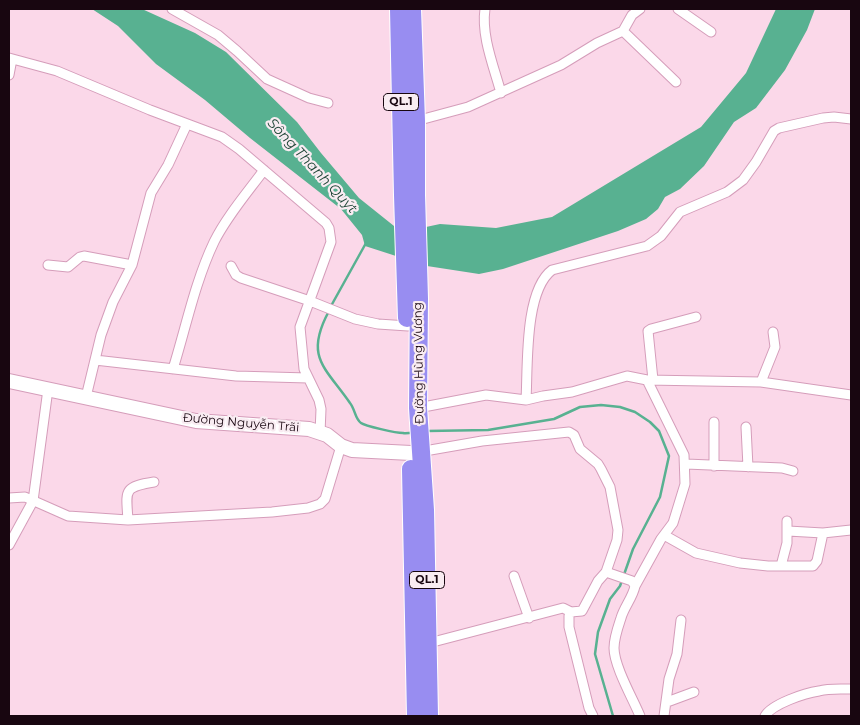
<!DOCTYPE html>
<html>
<head>
<meta charset="utf-8">
<style>
  body { margin:0 }
  #map { position:relative; width:860px; height:725px; overflow:hidden; background:#fbd8e9; font-family:Montserrat,sans-serif }
  canvas { display:block }
  .frame { position:absolute; inset:0; border:10px solid #180610; pointer-events:none }
</style>
</head>
<body>
<div id="map">
<canvas width="860" height="725"></canvas>
<div class="frame"></div>
</div>
<script>
const context = document.querySelector('canvas').getContext('2d');
context.lineJoin = 'round';
function paint(path, color) { context.fillStyle = color; context.fill(path, 'evenodd'); }
function trace(path, color, width, dash) { context.strokeStyle = color; context.lineWidth = width; context.lineCap = dash ? 'butt' : 'round'; context.setLineDash(dash || []); context.stroke(path); }
function drawText(font, color, halo, rows, align = 'center') {
  context.font = font + ' Montserrat,sans-serif'; context.lineWidth = 4.5; context.setLineDash([]); context.textBaseline = 'middle'; context.strokeStyle = halo; context.fillStyle = color; for (const [text, x, y, turn = 0] of rows) {
    context.save(); context.translate(x, y); context.rotate((+turn || 0) * Math.PI / 180); context.textAlign = isNaN(turn) ? turn : align; if (halo) context.strokeText(text, 0, 0); context.fillText(text, 0, 0); context.restore();
  }
}
paint(new Path2D(`
  M 92,9 L 142,9 L 195,33 L 226,52 L 297,122 L 321,153 L 359,198 L 394,226 L 412,230 L 440,224 L 496,228 L 552,217 L 701,127 L 746,73 L 776,9 L 815,9 L 807,30 L 785,70 L 756,108 L 734,122 L 704,166 L 680,189 L 665,197 L 658,209 L 646,219 L 618,231 L 503,269 L 479,274 L 427,266 L 365,246 L 362,235 L 341,209 L 250,138 L 205,100 L 156,64 L 118,26 Z`), '#58b191');
trace(new Path2D(`
  M 331,306 L 366,243
  M 329,311 C 304,357 325,367 350,403 C 355,409 355,419 361,423 C 365,426 396,433 403,433 C 406,434 410,433 414,432
  M 427,431 L 488,430 L 554,419 L 580,407 L 601,405 L 620,407 L 635,412 L 650,422 L 659,431 L 669,456 L 660,497 L 633,549 L 620,586 L 610,599 L 598,632 L 595,654 L 613,716`), '#58b191', 2.5);
const street = new Path2D(`
  M 172,9 L 218,35 L 237,51 L 267,79 L 309,98 L 328,103
  M 485,9 C 481,36 494,67 501,93
  M 678,9 L 711,32
  M 623,31 L 676,82
  M 9,58 L 57,71 L 150,110 L 222,137 L 239,149 L 326,223 L 329,228 L 331,242 L 300,327 L 304,369 L 319,400 L 321,409 L 320,433
  M 9,75 L 12,59
  M 416,121 L 468,107 L 561,65 L 597,43 L 623,31 L 632,15 L 640,9
  M 48,265 L 68,267 L 80,257 L 84,256 L 132,265
  M 231,266 L 236,275 L 241,278 L 310,301 L 355,319 L 378,324 L 408,326
  M 95,360 L 236,376 L 308,378
  M 173,369 C 186,327 195,282 214,242 C 227,216 247,193 264,170
  M 647,380 L 761,382 L 851,395
  M 653,380 L 648,331 L 651,329 L 696,317
  M 761,382 L 775,347 L 773,332
  M 86,397 L 101,335 L 113,302 L 132,265 L 151,193 L 168,165 L 187,124
  M 526,400 C 528,367 524,291 552,270 L 647,246 L 661,236 L 680,212 L 727,192 L 743,180 L 756,162 L 774,131 L 779,128 L 823,118 L 834,117 L 851,119
  M 418,408 L 486,395 L 526,400 L 543,396 L 572,392 L 627,376 L 647,380 L 684,455 L 685,484 L 673,523 L 661,539 L 635,586
  M 746,427 L 748,467
  M 419,452 L 482,441 L 569,432 L 574,435 L 580,449 L 598,464 L 601,469 L 610,487 L 618,530 L 617,540 L 606,572 L 598,581 L 582,611 L 571,612 L 569,616 L 569,627 L 589,708 L 593,716
  M 686,464 L 782,468 L 793,471
  M 714,466 L 714,422
  M 9,498 L 25,497 L 68,516 L 128,520 L 272,512 L 308,508 L 320,504 L 325,499 L 341,446
  M 128,520 C 126,490 123,487 154,482
  M 788,531 L 823,533 L 851,530
  M 664,535 L 696,553 L 740,563 L 768,566 L 813,566 L 817,561 L 823,533
  M 9,545 L 33,501 L 48,389
  M 781,566 L 787,543 L 787,521
  M 606,572 L 632,581 L 635,586 C 633,597 624,607 621,618 C 618,627 614,638 614,648 C 614,666 633,699 640,716
  M 514,576 L 529,618
  M 429,643 L 563,608 L 571,612
  M 667,702 L 694,692
  M 664,716 L 669,679 L 677,654 L 681,620
  M 765,716 C 772,704 805,693 819,691 C 829,688 841,689 851,689`);
const secondary = new Path2D(`
  M 9,381 L 196,421 L 309,429 L 327,435 L 341,446 L 352,450 L 411,453`);
const highway = new Path2D(`
  M 399,9 L 403,195 L 407,318
  M 412,9 L 416,121 L 416,195 L 419,299 L 418,408 L 425,510 L 429,716
  M 411,469 L 416,716`);
trace(street, '#d59dba', 11);
trace(secondary, '#d59dba', 16);
trace(highway, '#fff', 20);
trace(street, '#fff', 9);
trace(secondary, '#fff', 14);
trace(highway, '#988df1', 18);
for (const [x, y, w] of [
  [401,102,35],
  [427,580,35]
]) { const box = new Path2D(); box.roundRect(x - w / 2, y - 8.5, w, 17, 4); context.fillStyle = '#f9ecf2'; context.fill(box); trace(box, '#180610', 1); }
drawText('bold 11px', '#180610', null, [
  ["QL.1",401,102],
  ["QL.1",427,580]
]);
drawText('12px', '#180610', '#f9ecf2', [
  ["Đường Hùng Vương",419,363,-91],
  ["Đường Nguyễn Trãi",241,423,5]
]);
drawText('italic 14px', '#1f4637', '#f9ecf2', [
  ["Sông Thanh Quýt",312,166,47]
]);
</script>
</body>
</html>
